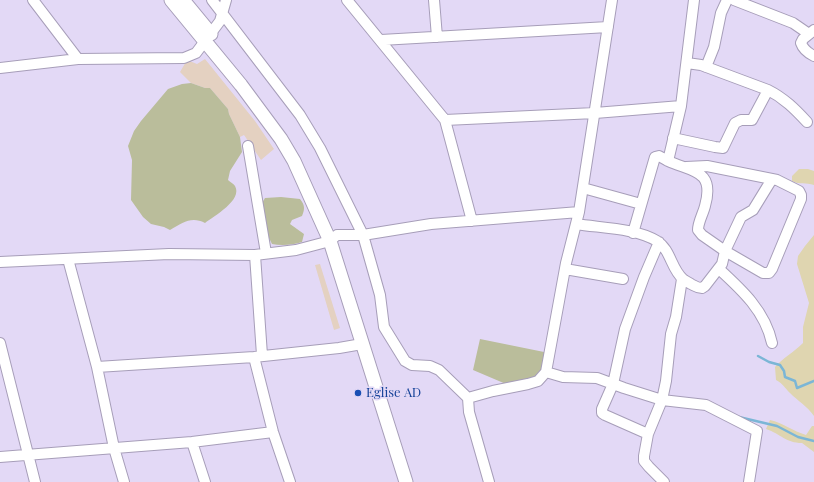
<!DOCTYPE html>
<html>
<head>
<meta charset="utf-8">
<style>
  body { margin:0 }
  canvas { display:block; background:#e3d9f6 }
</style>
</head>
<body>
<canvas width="814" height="482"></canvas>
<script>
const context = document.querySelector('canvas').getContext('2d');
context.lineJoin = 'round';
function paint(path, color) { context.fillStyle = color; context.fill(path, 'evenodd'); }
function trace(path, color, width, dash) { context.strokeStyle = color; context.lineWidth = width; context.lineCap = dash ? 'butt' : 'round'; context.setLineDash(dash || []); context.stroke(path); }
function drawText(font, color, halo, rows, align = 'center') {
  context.font = font + ' "Playfair Display",serif'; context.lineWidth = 3; context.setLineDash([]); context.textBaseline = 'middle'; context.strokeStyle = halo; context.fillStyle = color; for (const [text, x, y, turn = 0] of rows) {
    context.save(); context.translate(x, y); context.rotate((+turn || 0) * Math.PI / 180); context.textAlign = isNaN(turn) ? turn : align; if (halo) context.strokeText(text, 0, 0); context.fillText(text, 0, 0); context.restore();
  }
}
paint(new Path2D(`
  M 205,59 L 255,121 L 274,149 L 261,160 L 244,135 L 240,137 L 229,114 L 228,109 L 210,88 L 205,88 L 191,83 L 180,72 L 187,60 L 197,64 Z
  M 320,264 L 340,328 L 334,330 L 315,265 Z`), '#e4d1c1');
paint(new Path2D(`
  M 191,83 L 205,88 L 210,88 L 228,109 L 229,114 L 240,137 L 242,152 L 230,171 L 228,180 C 230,182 234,184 235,186 C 243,200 214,216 205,223 C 191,216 183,223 170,230 L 164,227 L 151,224 L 143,217 L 131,200 L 132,160 L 128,146 L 134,131 L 141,121 L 168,89 L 182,84 Z
  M 281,197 L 300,199 C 305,205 305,209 302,216 L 292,220 L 290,224 L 304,234 L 302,242 C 293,245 281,246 272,244 L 268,236 L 262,203 L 265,198 Z
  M 480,339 L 549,353 L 546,372 L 513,387 L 473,370 Z`), '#babd9b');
paint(new Path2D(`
  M 799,169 L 808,169 L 814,171 L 814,185 C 806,182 800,185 792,181 L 792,176 Z
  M 814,235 L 814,416 C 807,406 798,401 790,393 C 785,388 782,383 776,380 L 775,367 C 783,358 794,352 803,343 L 803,327 L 809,303 L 797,264 L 798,256 L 805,246 Z
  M 770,420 C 783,423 793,431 806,435 L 812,426 L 814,426 L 814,452 L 802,443 C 786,443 781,434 766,429 Z`), '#dfd5b0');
trace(new Path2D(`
  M 758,356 L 769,362 L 780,365 L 784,371 L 785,377 L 795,381 L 797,388 L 814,381
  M 739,417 L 777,426 L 798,437 L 814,441`), '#7bb6d6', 2.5);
const street = new Path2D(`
  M 33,0 L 78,59
  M 212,0 L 300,115 L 320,148 L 363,235 L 380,295 L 384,327 L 405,361 L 412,365 L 430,366 L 439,370 L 468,398 L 493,391 L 528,384 L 538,381 L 546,372 L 566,263 L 579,212 L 612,0
  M 347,0 L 445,120 L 472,221
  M 434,0 L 437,37
  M 734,0 L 793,23 L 809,34
  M 814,30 L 803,39 L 801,43 C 803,49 808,53 814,56
  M 381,40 L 608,27
  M 687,63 L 701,65 L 768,90 C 784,98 795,109 807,122
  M 706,67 L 714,47 L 721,13 L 727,0
  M 0,68 L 78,59 L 184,58 L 196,53 L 220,21 L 226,0
  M 445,120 L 595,113 L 681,106
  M 673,138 L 715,147 L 723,148 L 735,123 L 741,120 L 752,120 L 768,90
  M 248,146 L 266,253
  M 686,167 L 707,166 L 777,180 L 799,191 L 801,195 L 801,199 L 772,269 L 769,273 L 763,273 L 725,251 L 741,217 L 753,210 L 772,179
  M 583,188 L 641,204
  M 576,224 C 601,228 636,228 657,241 C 671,250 671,269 683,279 C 685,281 688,282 691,284 C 695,286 697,288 702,288 L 705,286 L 722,264 L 725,251 L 702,235 L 698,230 C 698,222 703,214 705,206 C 715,170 693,172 668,161 L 681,106 L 694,0
  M 633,233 L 655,157 L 659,156 L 668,161
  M 255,255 L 262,355
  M 68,259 L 97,367 L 114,448 L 124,482
  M 0,262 L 169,254 L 255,255 L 296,250 L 330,241 L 337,235 L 363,235 L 431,224 L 579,212
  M 565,269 L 623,279
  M 719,269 C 742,290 765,311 772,343
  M 0,343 L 35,482
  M 254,357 L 273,432 L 290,482
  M 97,367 L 254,357 L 339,348 L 362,344
  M 546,372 L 563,377 L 597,378 L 624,388 L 662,400 L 706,405 L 757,431 L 749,482
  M 468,398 L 469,412 L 489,482
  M 648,434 L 605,415 L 602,413 L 602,409 L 613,384 L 625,329 L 644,277 L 659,242
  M 192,442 L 205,482
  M 0,457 L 192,442 L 273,432
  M 664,482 L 649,467 L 644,461 L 644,456 L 648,434 L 662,400 L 666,381 L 671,334 L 676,317 L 682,279`);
const secondary = new Path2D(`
  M 171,0 L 241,85 L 281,139 L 294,161 L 330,241 L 406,482
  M 183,0 L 211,34`);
trace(street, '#a79eb9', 12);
trace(secondary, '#a79eb9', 15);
trace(street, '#fff', 10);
trace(secondary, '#fff', 13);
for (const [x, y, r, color] of [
  [358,393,4,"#1a4fb4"]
]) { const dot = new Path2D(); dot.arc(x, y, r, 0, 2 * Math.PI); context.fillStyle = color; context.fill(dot); trace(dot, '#e3d9f6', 1.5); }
drawText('13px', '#164399', '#e3d9f6', [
  ["Eglise AD",366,393]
], 'left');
</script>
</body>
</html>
